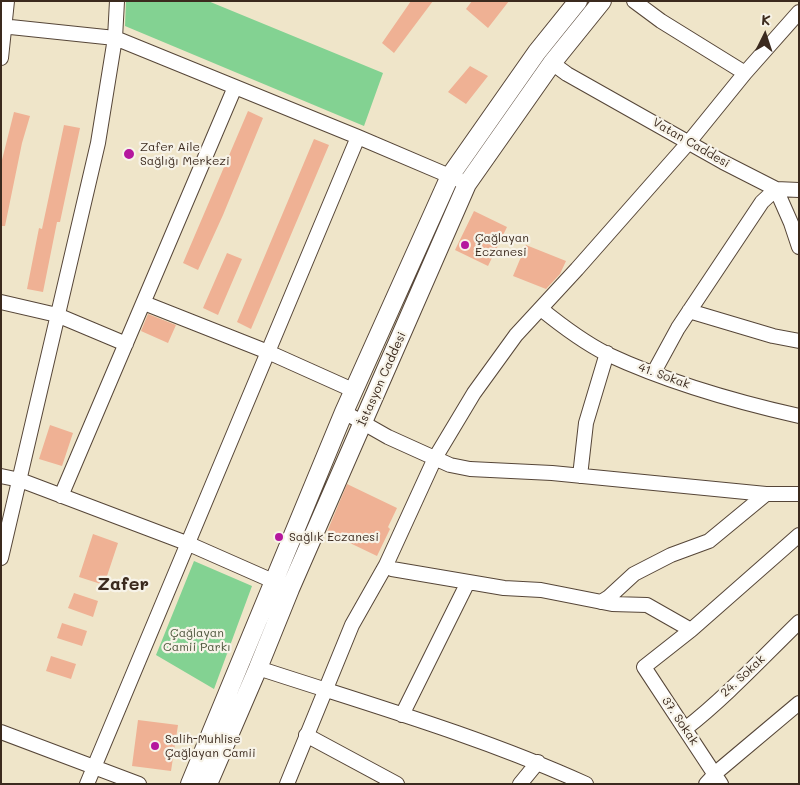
<!DOCTYPE html>
<html>
<head>
<meta charset="utf-8">
<style>
  body { margin:0 }
  #map { position:relative; width:800px; height:785px; overflow:hidden; background:#efe5c9; font-family:Mali,sans-serif }
  canvas { display:block }
  .frame { position:absolute; inset:0; border:2px solid #3b2a1e; pointer-events:none }
  .north { position:absolute; left:740px; top:10px; width:50px; height:50px; -webkit-text-stroke:4px #f7f3e8; paint-order:stroke; rotate:4deg; font-size:14px; font-weight:700; line-height:20px; text-align:center; color:#3b2a1e }
  .north::after { content:''; display:block; margin:auto; width:18px; height:22px; background:#3b2a1e; clip-path:polygon(50% 0,100% 100%,50% 72%,0 100%) }
</style>
</head>
<body>
<div id="map">
<canvas width="800" height="785"></canvas>
<div class="frame"></div>
<div class="north">K</div>
</div>
<script>
const context = document.querySelector('canvas').getContext('2d');
context.lineJoin = 'round';
function paint(path, color) { context.fillStyle = color; context.fill(path, 'evenodd'); }
function trace(path, color, width, dash) { context.strokeStyle = color; context.lineWidth = width; context.lineCap = dash ? 'butt' : 'round'; context.setLineDash(dash || []); context.stroke(path); }
function drawText(font, color, halo, rows, align = 'center') {
  context.font = font + ' Mali,sans-serif'; context.lineWidth = 4.5; context.setLineDash([]); context.textBaseline = 'middle'; context.strokeStyle = halo; context.fillStyle = color; for (const [text, x, y, turn = 0] of rows) {
    context.save(); context.translate(x, y); context.rotate((+turn || 0) * Math.PI / 180); context.textAlign = isNaN(turn) ? turn : align; if (halo) context.strokeText(text, 0, 0); context.fillText(text, 0, 0); context.restore();
  }
}
paint(new Path2D(`
  M 126,1 L 208,1 L 383,73 L 364,126 L 125,26 Z
  M 194,561 L 252,586 L 214,689 L 156,655 Z`), '#83d292');
paint(new Path2D(`
  M 411,1 L 433,1 L 394,53 L 382,43 Z
  M 472,1 L 509,1 L 488,28 L 466,9 Z
  M 470,66 L 488,76 L 466,104 L 448,92 Z
  M 248,111 L 263,118 L 223,215 L 198,270 L 183,263 Z
  M 14,112 L 30,116 L 22,143 L 5,226 L 1,226 L 1,164 Z
  M 64,125 L 80,128 L 60,222 L 57,222 L 43,292 L 27,289 L 39,228 L 42,229 Z
  M 314,139 L 329,145 L 251,329 L 237,322 Z
  M 474,211 L 507,227 L 488,266 L 455,250 Z
  M 526,245 L 566,261 L 560,274 L 546,289 L 513,276 Z
  M 227,253 L 242,259 L 218,315 L 203,308 Z
  M 148,314 L 176,325 L 168,343 L 141,331 Z
  M 50,425 L 73,433 L 62,466 L 39,459 Z
  M 347,484 L 397,508 L 388,527 L 390,529 L 377,556 L 327,532 Z
  M 93,534 L 118,543 L 104,585 L 79,577 Z
  M 74,593 L 98,601 L 93,617 L 68,608 Z
  M 62,623 L 87,631 L 82,646 L 57,638 Z
  M 51,656 L 76,664 L 71,679 L 46,671 Z
  M 138,720 L 178,725 L 171,771 L 132,766 Z`), '#efb194');
const minor = new Path2D(`
  M 634,1 L 661,21 L 745,73
  M 1,26 L 115,38 L 117,1
  M 1,58 L 7,1
  M 552,63 L 567,74 L 723,162 L 776,189 L 791,223 L 799,247
  M 1,302 L 57,315 L 126,344
  M 144,303 L 268,352 L 355,391
  M 541,309 C 562,326 583,342 607,354 C 665,381 737,402 799,416
  M 689,311 L 773,336 L 799,341
  M 654,372 L 678,328 L 762,202 L 776,189 L 799,190
  M 344,412 L 388,437 L 450,465 L 470,469 L 552,473 L 766,494 L 799,494
  M 1,476 L 20,480 L 189,544 L 282,585
  M 580,476 L 586,423 L 607,353
  M 61,496 L 235,87
  M 1,558 L 98,143 L 115,38 L 358,137 L 459,180
  M 386,565 L 392,569 L 504,588 L 541,590 L 612,604 L 647,605 L 691,630 L 799,535
  M 601,602 L 609,597 L 634,574 L 671,555 L 709,541 L 766,494
  M 691,630 L 644,667 L 721,784
  M 258,668 C 368,704 480,736 586,784
  M 402,715 L 468,582
  M 685,729 C 726,697 762,658 799,622
  M 1,732 L 139,784
  M 306,735 L 397,784
  M 87,784 L 358,137
  M 287,784 L 352,625 L 386,565 L 435,458 L 474,393 L 516,335 L 577,269 L 689,142 L 745,73 L 799,12
  M 520,784 L 538,762
  M 706,784 L 718,771 L 799,703`);
const major = new Path2D(`
  M 190,784 L 344,412 L 450,176 L 537,52 L 578,1
  M 208,784 L 258,668 L 290,589 L 467,184 L 552,63 L 602,1`);
trace(minor, '#564638', 16);
trace(major, '#564638', 20);
trace(minor, '#fff', 14);
trace(major, '#fff', 18);
for (const [x, y, r, color] of [
  [129,154,6,"#b5179e"],
  [465,245,5,"#b5179e"],
  [279,537,5,"#b5179e"],
  [155,746,5,"#b5179e"]
]) { const dot = new Path2D(); dot.arc(x, y, r, 0, 2 * Math.PI); context.fillStyle = color; context.fill(dot); trace(dot, '#f7f3e8', 2); }
drawText('12px', '#3b2a1e', '#f7f3e8', [
  ["Vatan Caddesi",691,143,30],
  ["41. Sokak",664,376,20],
  ["İstasyon Caddesi",382,379,-66],
  ["24. Sokak",743,676,-43],
  ["37. Sokak",680,721,56]
]);
drawText('12px', '#3b2a1e', '#f7f3e8', [
  ["Zafer Aile",140,147],
  ["Sağlığı Merkezi",140,161],
  ["Çağlayan",475,238],
  ["Eczanesi",475,252],
  ["Sağlık Eczanesi",289,537],
  ["Salih-Muhlise",165,739],
  ["Çağlayan Camii",165,753]
], 'left');
drawText('12px', '#4d543b', '#f7f3e8', [
  ["Çağlayan",197,633],
  ["Camii Parkı",197,647]
]);
drawText('bold 18px', '#3b2a1e', '#f7f3e8', [
  ["Zafer",123,584]
]);
</script>
</body>
</html>
